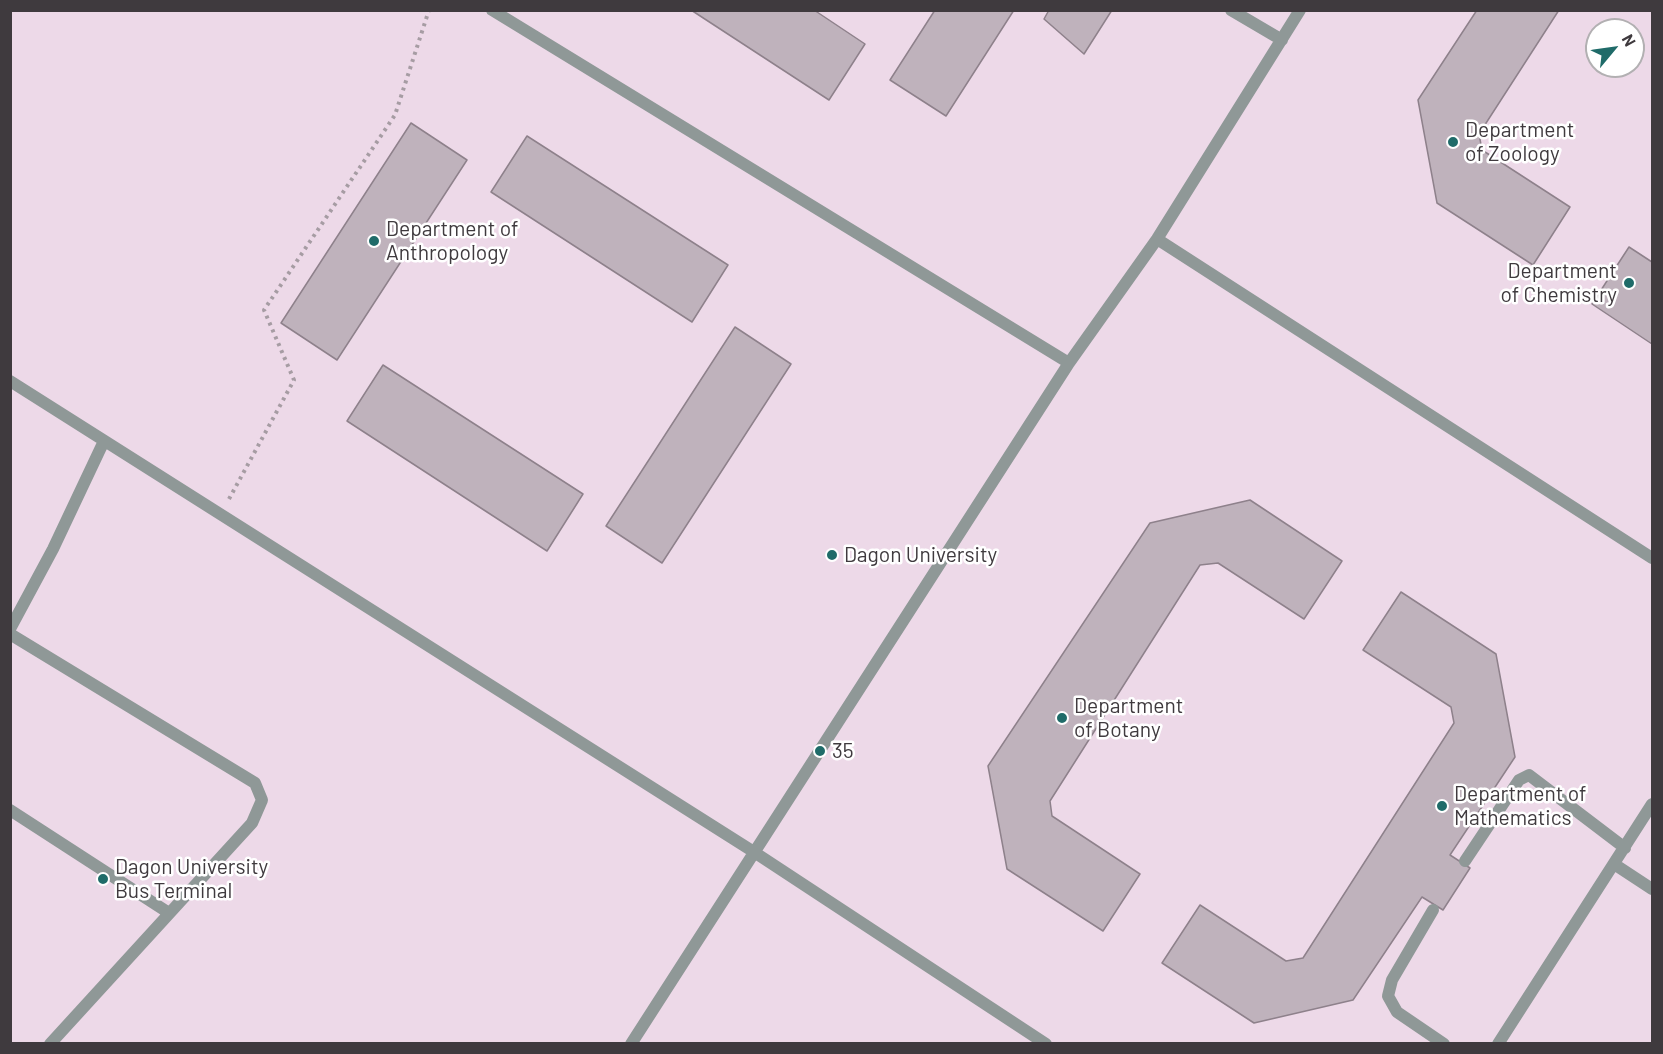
<!DOCTYPE html>
<style>
body{margin:0}
#map{position:relative;width:1663px;height:1054px;overflow:hidden;background:#f4e6f0;font-family:Barlow,sans-serif}
canvas{display:block}
.frame{position:absolute;inset:0;border:12px solid #3f3a3e;pointer-events:none}
.north{position:absolute;left:1585px;top:18px;width:60px;height:60px;box-sizing:border-box;background:#fff;border:2px solid #b2b0b2;border-radius:50%;rotate:61deg;font-size:16px;font-weight:700;line-height:24px;text-align:center;color:#3f3a3e}
.north::after{content:'';display:block;margin:auto;width:21px;height:27px;background:#1f6b69;clip-path:polygon(50% 0,100% 100%,50% 72%,0 100%)}
</style>
<div id="map">
<canvas width="1663" height="1054"></canvas>
<div class="frame"></div>
<div class="north">N</div>
</div>
<script>
const ctx = document.querySelector('canvas').getContext('2d');
ctx.lineJoin = 'round';
function fill(path, color) {
  ctx.fillStyle = color;
  ctx.fill(path, 'evenodd');
}
function toPath(rows) {
  const path = new Path2D();
  for (const r of rows) {
    path.moveTo(r[0], r[1]);
    for (let i = 2; i < r.length; i += 2) path.lineTo(r[i], r[i + 1]);
  }
  return path;
}
function trace(path, color, width, dash) {
  ctx.strokeStyle = color;
  ctx.lineWidth = width;
  ctx.lineCap = dash ? 'butt' : 'round';
  ctx.setLineDash(dash || []);
  ctx.stroke(path);
}
function label(font, color, halo, rows, align = 'center') {
  ctx.font = font + ' Barlow,sans-serif';
  ctx.lineWidth = 5;
  ctx.setLineDash([]);
  ctx.textBaseline = 'middle';
  ctx.strokeStyle = halo;
  ctx.fillStyle = color;
  for (const [text, x, y, turn = 0] of rows) {
    ctx.save();
    ctx.translate(x, y);
    ctx.rotate((+turn || 0) * Math.PI / 180);
    ctx.textAlign = isNaN(turn) ? turn : align;
    if (halo) ctx.strokeText(text, 0, 0);
    ctx.fillText(text, 0, 0);
    ctx.restore();
  }
}
const built = toPath([
 [11,11,1652,11,1652,1043,11,1043],
 [1597,30,1633,30,1633,66,1597,66]
]);
const building = toPath([
 [691,10,814,10,865,44,829,100,691,10],
 [935,10,1014,10,946,116,890,80,935,10],
 [1049,10,1112,10,1084,54,1044,19,1049,10],
 [1477,10,1559,10,1479,134,1482,150,1570,207,1533,265,1437,203,1418,100,1477,10],
 [411,123,467,160,337,360,281,323,411,123],
 [527,136,728,265,692,322,491,192,527,136],
 [1629,247,1652,262,1652,344,1592,304,1629,247],
 [735,327,791,364,662,563,606,526,735,327],
 [383,365,583,494,547,551,347,421,383,365],
 [1250,500,1342,561,1304,619,1218,563,1200,565,1050,801,1052,816,1140,874,1103,931,1007,869,988,766,1150,523,1250,500],
 [1401,592,1496,654,1515,757,1450,855,1470,868,1443,910,1422,897,1353,1000,1254,1023,1162,963,1200,905,1286,961,1303,958,1454,723,1451,707,1363,650,1401,592]
]);
const path = toPath([
 [229,499,294,380,264,310,395,115,429,10]
]);
const service = toPath([
 [492,10,1069,363],
 [1231,10,1282,40],
 [1157,239,1652,558],
 [10,381,754,852,1046,1044],
 [10,629,53,549,104,441],
 [10,634,255,783,262,800,252,823,50,1044],
 [10,810,169,913],
 [1465,861,1519,780,1529,775,1625,848],
 [1614,864,1652,889],
 [1433,910,1392,980,1388,996,1397,1012,1444,1044],
 [631,1044,1069,363,1157,239,1300,10],
 [1498,1044,1652,804]
]);
const markers = [
 [1453,142,6,"#1f6b69"],
 [374,241,6,"#1f6b69"],
 [1629,283,6,"#1f6b69"],
 [832,555,6,"#1f6b69"],
 [1062,718,6,"#1f6b69"],
 [820,751,6,"#1f6b69"],
 [1442,806,6,"#1f6b69"],
 [103,879,6,"#1f6b69"]
];
const poiNames = [
 ["Department",1465,130],
 ["of Zoology",1465,154],
 ["Department of",386,229],
 ["Anthropology",386,253],
 ["Department",1617,271,"right"],
 ["of Chemistry",1617,295,"right"],
 ["Dagon University",844,555],
 ["Department",1074,706],
 ["of Botany",1074,730],
 ["35",832,751],
 ["Department of",1454,794],
 ["Mathematics",1454,818],
 ["Dagon University",115,867],
 ["Bus Terminal",115,891]
];
fill(built, '#edd9e8');
fill(building, '#bfb2bc');
trace(building, '#8e818b', 1.5);
trace(path, '#a69ca3', 4, [3, 4.5]);
trace(service, '#8f9897', 12);
for (const [x, y, r, color] of markers) {
  const dot = new Path2D();
  dot.arc(x, y, r, 0, 2 * Math.PI);
  ctx.fillStyle = color;
  ctx.fill(dot);
  trace(dot, '#fff', 2);
}
label('21px', '#3f3a3e', '#fff', poiNames, 'left');
</script>
